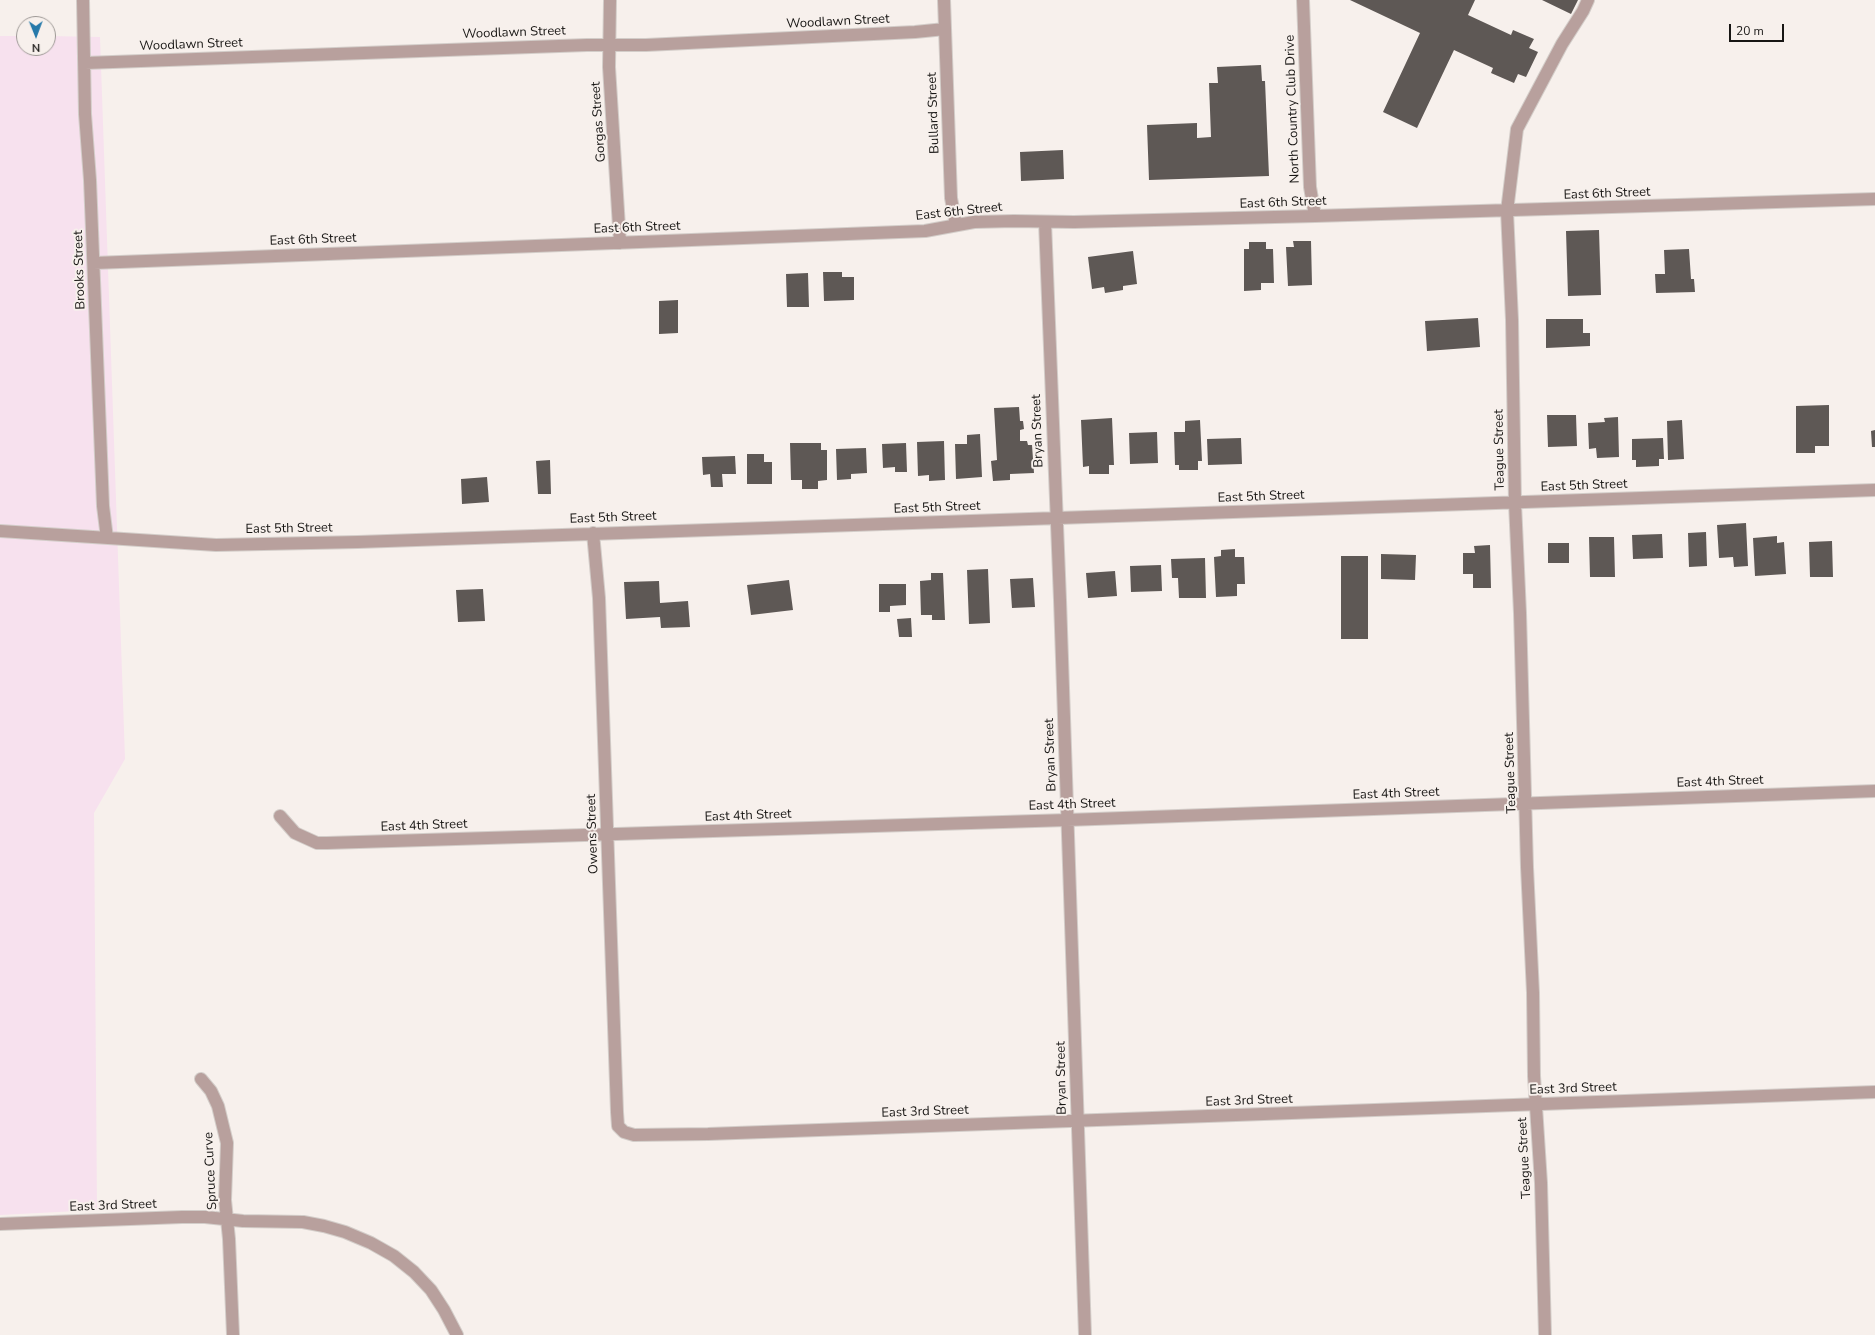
<!DOCTYPE html>
<style>
body{margin:0}
#map{position:relative;width:1875px;height:1335px;overflow:hidden;background:#f7f0ec;font-family:"Nunito Sans",sans-serif}
canvas{display:block}
.north{position:absolute;left:16px;top:16px;width:40px;height:40px;box-sizing:border-box;background:#f7f0ec;border:1px solid #9e9996;border-radius:50%;rotate:179deg;font-size:11px;font-weight:700;line-height:16px;text-align:center;color:#181614}
.north::after{content:'';display:block;margin:auto;width:14px;height:18px;background:#2679aa;clip-path:polygon(50% 0,100% 100%,50% 72%,0 100%)}
.scale{position:absolute;left:1729px;top:24px;width:55px;height:18px;box-sizing:border-box;border:2px solid #181614;border-top:0;padding-left:5px;font-size:12px;line-height:14px;white-space:nowrap;color:#181614;-webkit-text-stroke:3px #f7f0ec;paint-order:stroke}
</style>
<div id="map">
<canvas width="1875" height="1335"></canvas>
<div class="north">N</div>
<div class="scale">20 m</div>
</div>
<script>
const ctx = document.querySelector('canvas').getContext('2d');
ctx.lineJoin = 'round';
function fill(path, color) {
  ctx.fillStyle = color;
  ctx.fill(path, 'evenodd');
}
function toPath(rows) {
  const path = new Path2D();
  for (const r of rows) {
    path.moveTo(r[0], r[1]);
    for (let i = 2; i < r.length; i += 2) path.lineTo(r[i], r[i + 1]);
  }
  return path;
}
function trace(path, color, width, dash) {
  ctx.strokeStyle = color;
  ctx.lineWidth = width;
  ctx.lineCap = dash ? 'butt' : 'round';
  ctx.setLineDash(dash || []);
  ctx.stroke(path);
}
function label(font, color, halo, rows, align = 'center') {
  ctx.font = font + ' "Nunito Sans",sans-serif';
  ctx.lineWidth = 4;
  ctx.setLineDash([]);
  ctx.textBaseline = 'middle';
  ctx.strokeStyle = halo;
  ctx.fillStyle = color;
  for (const [text, x, y, turn = 0] of rows) {
    ctx.save();
    ctx.translate(x, y);
    ctx.rotate((+turn || 0) * Math.PI / 180);
    ctx.textAlign = isNaN(turn) ? turn : align;
    if (halo) ctx.strokeText(text, 0, 0);
    ctx.fillText(text, 0, 0);
    ctx.restore();
  }
}
const industrial = toPath([
 [0,36,24,36,24,48,48,48,48,36,100,37,125,759,94,813,97,1210,0,1215]
]);
const building = toPath([
 [1350,0,1475,0,1468,15,1511,35,1513,30,1534,39,1529,48,1538,52,1526,77,1518,74,1514,83,1491,73,1493,68,1454,50,1417,128,1383,112,1420,33],
 [1542,0,1578,0,1571,14],
 [1261,65,1262,81,1265,81,1269,176,1149,180,1147,125,1197,123,1197,138,1211,137,1209,83,1218,83,1217,67],
 [1063,150,1064,179,1021,181,1020,152],
 [1599,230,1601,295,1568,296,1566,231],
 [1293,241,1311,241,1312,285,1288,286,1286,247,1294,247],
 [1249,242,1266,242,1266,249,1273,249,1274,283,1261,283,1261,290,1244,291,1244,249,1249,249],
 [1689,249,1691,279,1694,279,1695,292,1656,293,1655,274,1665,274,1664,250],
 [1133,251,1137,284,1123,286,1123,290,1105,293,1104,287,1092,289,1088,257],
 [823,272,842,272,842,277,854,277,854,300,824,301],
 [808,273,809,307,787,307,786,274],
 [678,300,678,333,659,334,659,301],
 [1478,318,1480,347,1427,351,1425,321],
 [1546,319,1583,319,1583,333,1590,333,1590,346,1546,348],
 [1829,405,1829,446,1815,446,1815,453,1796,453,1796,406],
 [1019,407,1020,421,1023,421,1024,429,1020,430,1020,441,1027,441,1028,445,1032,445,1034,473,1010,474,1010,480,993,481,991,461,997,460,994,408],
 [1547,415,1576,415,1577,446,1548,447],
 [1618,417,1619,457,1597,458,1596,448,1589,449,1588,423,1605,422,1604,418],
 [1112,418,1114,465,1109,465,1109,474,1089,474,1089,466,1083,467,1081,420],
 [1200,420,1202,461,1198,461,1198,470,1179,470,1179,465,1175,465,1174,432,1185,432,1185,421],
 [1682,420,1684,459,1668,460,1667,421],
 [1875,430,1875,447,1872,447,1871,431],
 [1157,432,1158,463,1130,464,1129,433],
 [980,434,982,477,956,479,955,444,967,444,967,435],
 [1241,438,1242,464,1208,465,1207,439],
 [1663,438,1664,459,1659,459,1659,466,1636,467,1636,460,1632,460,1632,439],
 [944,441,945,480,929,481,929,475,918,476,917,442],
 [790,443,821,443,821,450,827,450,827,480,818,481,818,489,802,489,802,480,791,480],
 [906,443,907,472,895,472,895,467,883,468,882,444],
 [866,448,867,473,851,474,851,479,837,480,836,449],
 [747,454,764,454,764,462,772,462,772,484,747,484],
 [735,456,736,474,722,474,723,487,711,487,710,474,703,475,702,457],
 [550,460,551,494,538,494,536,461],
 [487,477,489,502,462,504,461,479],
 [1746,523,1748,566,1734,567,1733,557,1719,558,1717,525],
 [1706,532,1707,566,1689,567,1688,533],
 [1662,534,1663,558,1633,559,1632,535],
 [1777,536,1777,543,1784,542,1786,574,1755,576,1753,538],
 [1589,537,1614,537,1615,577,1590,577],
 [1832,541,1833,577,1810,577,1809,542],
 [1548,543,1569,543,1569,563,1548,563],
 [1490,545,1491,588,1473,588,1473,574,1463,574,1463,553,1475,553,1474,546],
 [1235,549,1235,557,1244,557,1245,584,1237,584,1237,596,1216,597,1214,557,1221,556,1221,550],
 [1381,554,1416,555,1415,580,1381,579],
 [1341,556,1368,556,1368,639,1341,639],
 [1205,558,1206,598,1179,598,1178,578,1172,578,1171,559],
 [1161,565,1162,591,1131,592,1130,566],
 [988,569,990,623,969,624,967,570],
 [1115,571,1117,596,1088,598,1086,573],
 [931,573,943,573,945,620,932,620,932,615,921,615,920,581,931,580],
 [1033,578,1035,607,1012,608,1010,579],
 [789,580,793,610,751,615,747,585],
 [659,581,660,603,688,601,690,627,661,628,660,617,626,619,624,582],
 [879,584,906,584,906,605,890,606,890,612,879,612],
 [483,589,485,621,458,622,456,590],
 [911,618,912,637,899,637,897,619]
]);
const minor = toPath([
 [83,0,85,114,90,180,103,506,107,538],
 [610,0,609,67,620,243],
 [944,0,951,198,956,225],
 [1303,0,1310,187,1315,216],
 [85,63,587,45,646,45,915,32,945,29],
 [1045,222,1060,600,1085,1335],
 [94,263,925,231,974,222,1014,221,1074,222,1315,216,1875,199],
 [0,531,216,545,358,542,1875,490],
 [593,533,599,598,617,1112,618,1126,624,1132,634,1135,708,1134,1875,1092],
 [280,816,295,833,317,843,327,843,1067,820,1875,791],
 [201,1079,211,1091,218,1106,227,1143,225,1200,229,1239,233,1335],
 [0,1224,182,1217,205,1217,243,1221,303,1222,324,1226,345,1232,371,1243,394,1256,414,1272,431,1290,444,1310,457,1335],
 [1545,1335,1541,1183,1534,1076,1533,993,1527,867,1520,613,1515,503,1512,320,1507,211,1517,129,1562,44,1583,11,1588,0]
]);
const streetNames = [
 ["Woodlawn Street",838,22,-3],
 ["Woodlawn Street",514,33,-2],
 ["Woodlawn Street",191,45,-2],
 ["North Country Club Drive",1293,109,-92],
 ["Bullard Street",934,113,-92],
 ["Gorgas Street",599,122,-94],
 ["East 6th Street",1607,194,-2],
 ["East 6th Street",1283,203,-2],
 ["East 6th Street",959,212,-6],
 ["East 6th Street",637,228,-2],
 ["East 6th Street",313,240,-2],
 ["Brooks Street",80,270,-92],
 ["Bryan Street",1038,431,-92],
 ["Teague Street",1500,450,-91],
 ["East 5th Street",1584,486,-2],
 ["East 5th Street",1261,497,-2],
 ["East 5th Street",937,508,-2],
 ["East 5th Street",613,518,-2],
 ["East 5th Street",289,529,-1],
 ["Bryan Street",1051,755,-92],
 ["Teague Street",1511,773,-92],
 ["East 4th Street",1720,782,-2],
 ["East 4th Street",1396,794,-2],
 ["East 4th Street",1072,805,-2],
 ["East 4th Street",748,816,-2],
 ["East 4th Street",424,826,-2],
 ["Owens Street",593,834,-92],
 ["Bryan Street",1062,1078,-91],
 ["East 3rd Street",1573,1089,-2],
 ["East 3rd Street",1249,1101,-2],
 ["East 3rd Street",925,1112,-2],
 ["Teague Street",1525,1158,-93],
 ["Spruce Curve",211,1171,-93],
 ["East 3rd Street",113,1206,-2]
];
fill(industrial, '#f7e1ee');
fill(building, '#5e5855');
trace(minor, '#d3cdc9', 14);
trace(minor, '#b8a09d', 12);
label('13px', '#181614', '#f7f0ec', streetNames);
</script>
